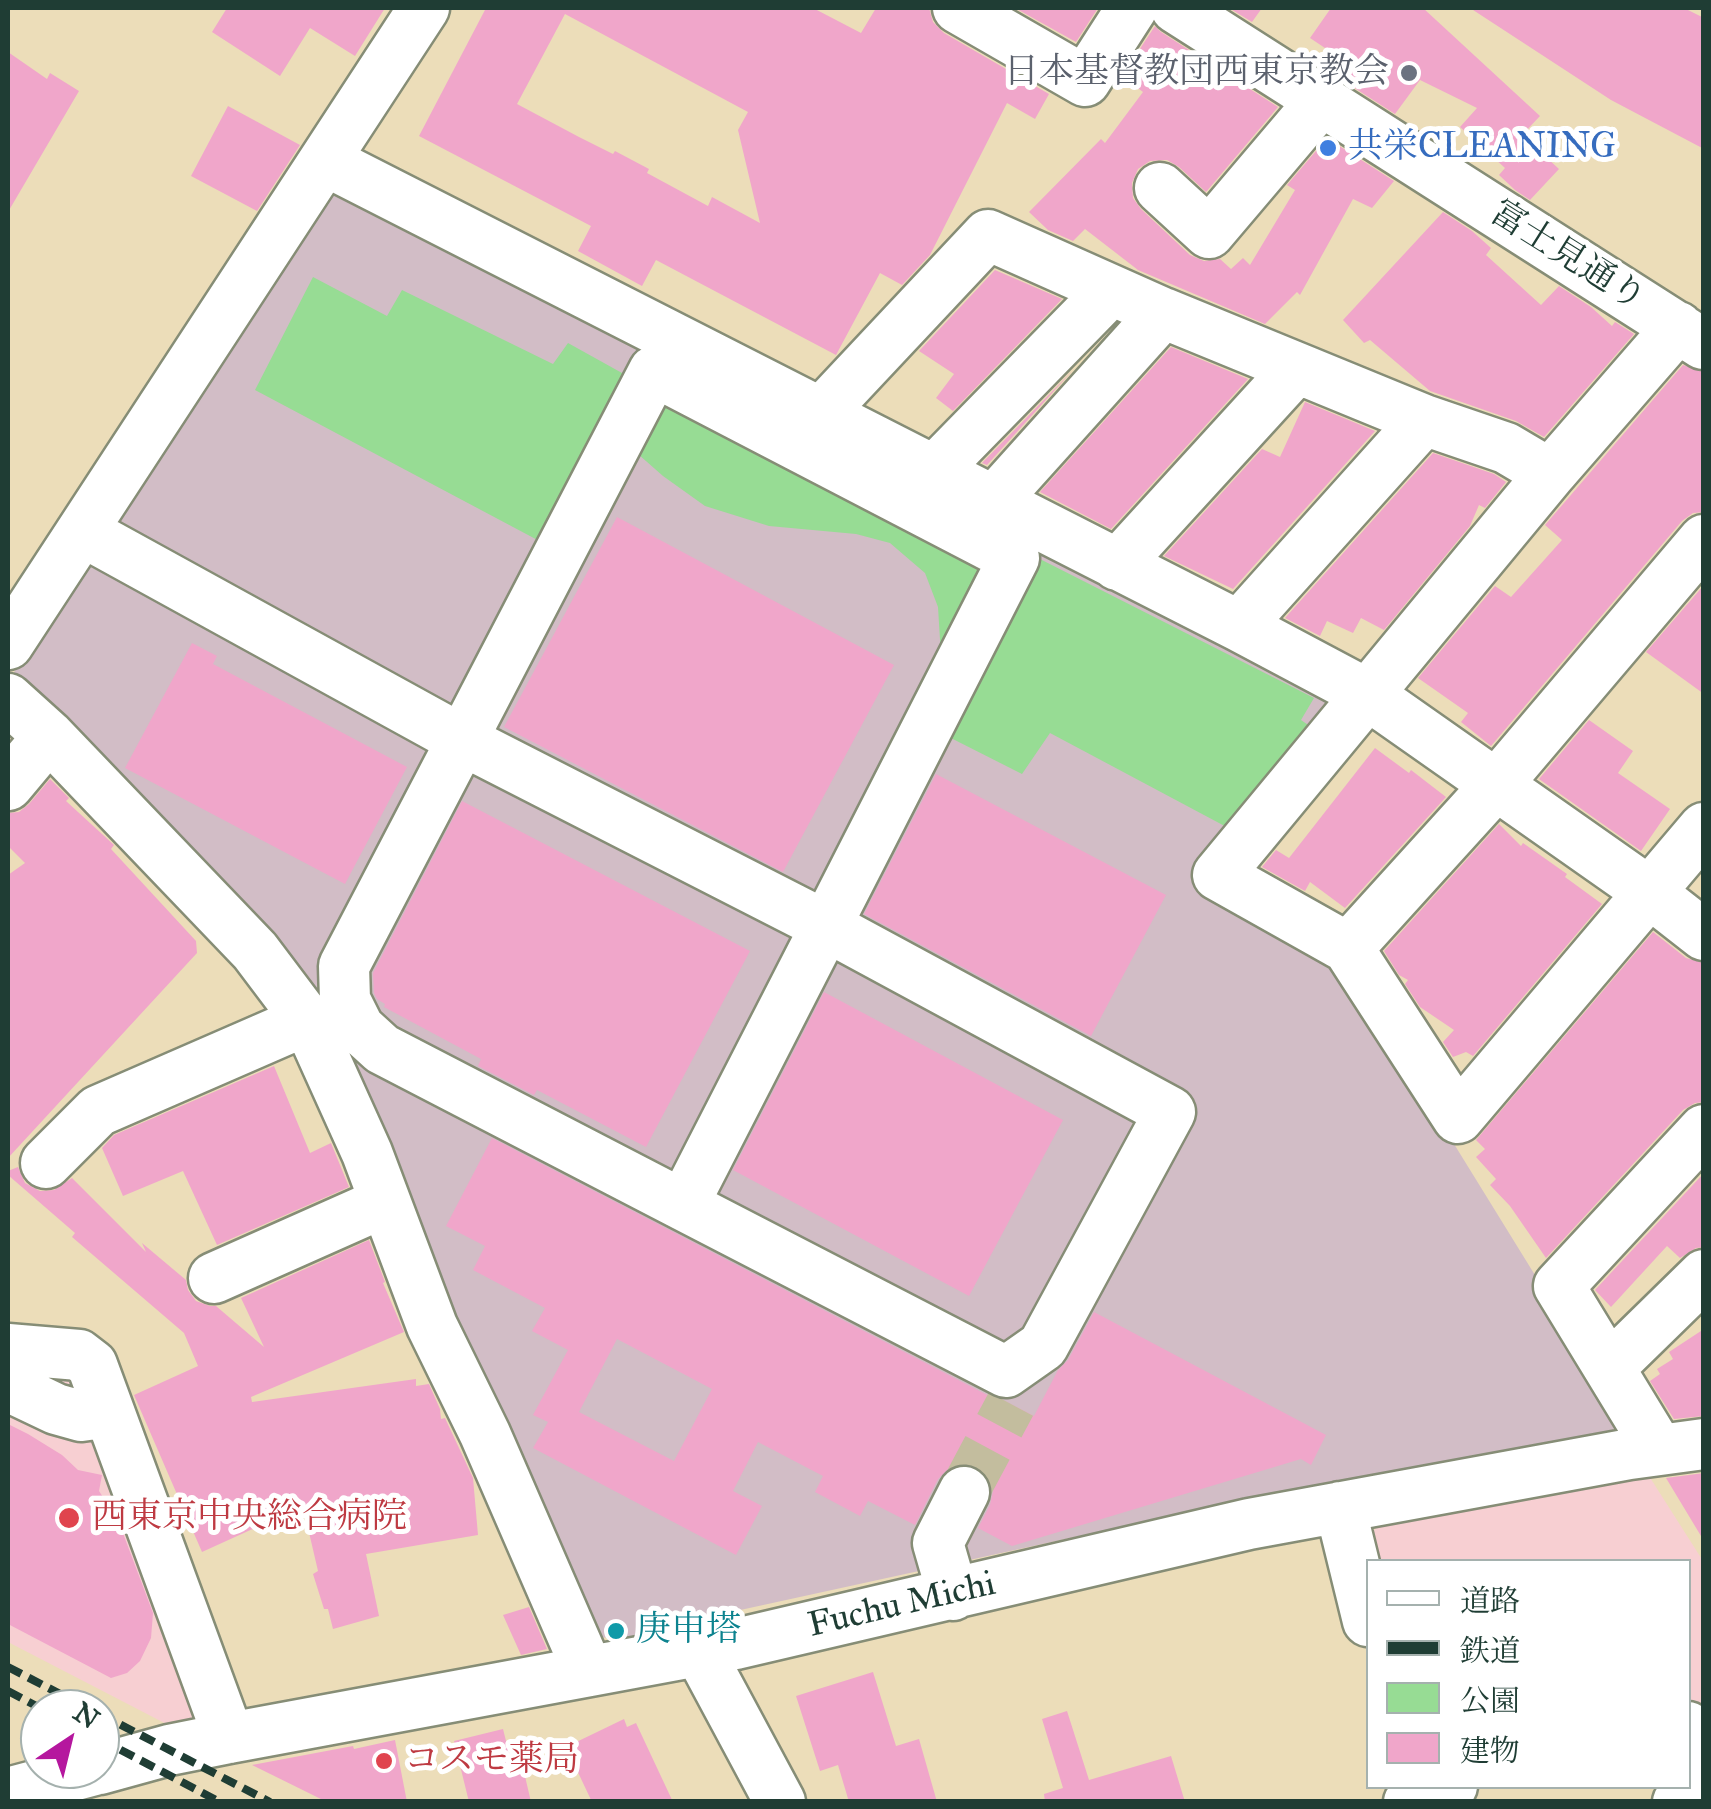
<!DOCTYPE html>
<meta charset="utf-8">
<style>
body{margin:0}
#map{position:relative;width:1711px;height:1809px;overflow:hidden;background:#ecddb9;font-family:"IM FELL Great Primer","Noto Serif JP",serif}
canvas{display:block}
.frame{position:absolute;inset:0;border:10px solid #1f3d34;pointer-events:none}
.legend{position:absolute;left:1366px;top:1559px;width:325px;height:230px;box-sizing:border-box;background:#fff;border:2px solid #a5b1ae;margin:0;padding:12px 18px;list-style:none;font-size:30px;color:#1f3d34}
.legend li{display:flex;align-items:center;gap:20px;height:50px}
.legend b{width:50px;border:2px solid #a5b1ae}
.north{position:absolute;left:20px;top:1689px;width:100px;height:100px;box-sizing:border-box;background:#fff;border:2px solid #a5b1ae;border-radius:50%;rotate:35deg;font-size:28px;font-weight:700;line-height:40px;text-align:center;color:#1f3d34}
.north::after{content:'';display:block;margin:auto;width:35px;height:45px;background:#b5179e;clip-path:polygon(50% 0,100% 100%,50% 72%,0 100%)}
</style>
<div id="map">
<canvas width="1711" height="1809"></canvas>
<div class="frame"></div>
<ul class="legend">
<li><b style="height:12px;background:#fff"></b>道路</li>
<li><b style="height:12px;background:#1f3d34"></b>鉄道</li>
<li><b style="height:28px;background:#97dc94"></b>公園</li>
<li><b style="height:28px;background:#f0a6ca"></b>建物</li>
</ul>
<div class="north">N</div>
</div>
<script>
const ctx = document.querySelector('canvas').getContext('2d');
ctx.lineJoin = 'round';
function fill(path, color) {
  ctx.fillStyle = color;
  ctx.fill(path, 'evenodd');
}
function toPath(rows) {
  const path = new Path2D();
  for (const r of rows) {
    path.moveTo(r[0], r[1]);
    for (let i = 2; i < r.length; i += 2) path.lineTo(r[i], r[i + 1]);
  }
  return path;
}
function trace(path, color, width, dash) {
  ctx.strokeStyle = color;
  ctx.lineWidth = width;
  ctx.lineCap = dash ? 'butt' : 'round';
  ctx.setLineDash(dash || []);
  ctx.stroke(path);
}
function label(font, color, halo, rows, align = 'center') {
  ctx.font = font + ' "IM FELL Great Primer","Noto Serif JP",serif';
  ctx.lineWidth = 10;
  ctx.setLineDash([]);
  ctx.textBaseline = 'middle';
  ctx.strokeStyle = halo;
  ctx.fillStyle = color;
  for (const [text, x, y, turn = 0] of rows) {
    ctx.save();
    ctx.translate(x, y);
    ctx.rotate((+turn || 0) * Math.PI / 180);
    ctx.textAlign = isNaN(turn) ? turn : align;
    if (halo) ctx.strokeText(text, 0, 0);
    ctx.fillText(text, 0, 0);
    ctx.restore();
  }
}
const built = toPath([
 [8,1368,79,1370,199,1709,190,1728,178,1730,8,1642],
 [1649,1476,1703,1561,1703,1703,1689,1708,1688,1562,1368,1562,1362,1543,1382,1522]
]);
const industrial = toPath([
 [342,183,1334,701,1199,880,1333,948,1622,1416,1616,1438,1308,1486,690,1621,626,1638,584,1637,376,1137,11,677,320,189]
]);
const green = toPath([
 [313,277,387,316,402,290,553,364,568,343,622,373,629,388,545,544,255,390],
 [670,395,982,557,987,576,941,656,938,607,925,573,890,543,856,534,769,526,705,506,663,476,630,447],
 [1034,556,1314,698,1301,720,1314,729,1234,831,1050,733,1022,774,937,731]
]);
const building = toPath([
 [227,8,385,8,355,56,310,28,280,76,212,32],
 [486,8,813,8,861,33,876,8,929,8,933,22,944,33,1049,94,1035,119,1007,103,930,255,902,285,880,273,836,355,656,260,642,286,578,251,591,226,419,136],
 [565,14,748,112,738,130,760,223,712,197,708,206,647,173,649,169,615,151,613,154,579,137,517,104],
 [1015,8,1098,8,1076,42],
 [1229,8,1262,8,1252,22],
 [1331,8,1423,8,1540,116,1522,135,1559,169,1530,200,1515,190,1499,175,1505,168,1460,127,1477,108,1420,80,1395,114,1328,71,1337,56,1310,38],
 [1470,8,1684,8,1704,18,1704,149,1611,100],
 [1155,26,1161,32,1278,107,1206,192,1179,167,1167,160,1150,161,1138,169,1132,183,1133,198,1141,209,1190,255,1204,261,1220,259,1231,269,1243,258,1250,265,1295,190,1287,185,1327,138,1394,181,1372,208,1353,199,1300,295,1297,292,1265,324,1138,270,1085,229,1073,241,1048,230,1029,212,1101,139,1105,143,1143,92,1122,76],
 [8,52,47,79,50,73,79,91,8,212],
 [228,106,300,145,257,211,191,176],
 [1443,212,1472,231,1491,248,1486,255,1541,305,1559,286,1591,307,1612,326,1615,322,1634,334,1544,437,1516,421,1430,391,1370,340,1364,343,1343,320],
 [995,270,1062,299,953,411,936,398,954,374,919,351],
 [1171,347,1248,379,1111,529,1040,492],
 [1683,365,1704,372,1704,512,1693,513,1682,521,1491,746,1461,722,1468,713,1418,678,1495,586,1511,597,1562,540,1545,525],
 [1074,369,987,465,982,463],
 [1305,402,1375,431,1233,589,1164,556,1262,449,1280,457],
 [1433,453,1494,474,1506,482,1485,508,1479,505,1470,526,1384,630,1361,618,1353,633,1327,621,1320,636,1285,618],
 [617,517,894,665,783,872,504,727],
 [1704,585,1704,694,1646,652],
 [192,643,217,656,213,664,407,767,345,884,125,768],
 [1589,720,1633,751,1618,773,1670,809,1641,851,1539,779],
 [1375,748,1409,773,1411,770,1446,797,1345,908,1310,882,1305,891,1262,867,1276,850,1289,858],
 [936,774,1166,895,1091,1036,864,914],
 [50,779,69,798,66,801,114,845,111,849,196,941,197,953,8,1158,8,875,25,863,8,846,8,813,19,812,29,804],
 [462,801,750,951,646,1147,537,1090,534,1095,478,1066,481,1059,384,1007,385,1004,377,999,374,993,373,973],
 [1499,824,1521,846,1523,843,1567,874,1565,877,1602,904,1473,1056,1466,1052,1453,1057,1443,1042,1454,1030,1420,1007,1405,984,1408,980,1399,975,1384,951],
 [1653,932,1686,958,1704,963,1704,1102,1695,1103,1683,1110,1546,1258,1510,1206,1490,1185,1496,1179,1476,1157,1485,1149,1476,1140],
 [824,992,1063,1120,969,1296,733,1170],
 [274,1066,310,1153,331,1143,349,1187,217,1245,183,1171,123,1196,102,1148,114,1135],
 [492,1138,993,1398,1003,1400,1034,1416,1058,1370,1068,1360,1094,1312,1326,1435,1311,1465,1301,1459,1012,1546,978,1528,990,1505,993,1491,987,1476,976,1466,962,1463,948,1469,938,1479,915,1525,868,1501,860,1516,815,1492,823,1476,758,1442,733,1491,762,1506,736,1555,533,1448,548,1422,533,1415,568,1350,532,1331,545,1308,473,1270,485,1246,446,1226],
 [617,1339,712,1389,674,1461,579,1412],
 [18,1167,25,1183,40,1191,54,1190,72,1178,146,1252,142,1243,186,1280,188,1290,196,1301,210,1306,216,1306,264,1347,241,1298,369,1240,385,1282,383,1283,404,1332,251,1397,252,1402,416,1379,416,1386,429,1384,440,1409,441,1419,445,1418,473,1478,478,1535,366,1554,379,1616,333,1629,328,1609,324,1609,313,1574,318,1571,304,1511,281,1521,279,1517,202,1552,134,1395,198,1366,184,1333,72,1237,75,1233,8,1175,8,1171],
 [1704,1173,1704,1247,1696,1248,1680,1258,1667,1246,1611,1307,1595,1290],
 [1704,1329,1704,1416,1674,1419,1650,1381,1660,1374,1657,1369,1673,1359,1669,1352],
 [8,1424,28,1434,62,1455,78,1470,102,1475,99,1491,118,1520,153,1613,151,1638,140,1661,127,1673,111,1678,8,1624],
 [1704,1473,1704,1541,1666,1478],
 [529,1607,547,1649,521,1655,503,1615],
 [873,1672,896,1746,919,1739,937,1802,849,1802,838,1765,820,1771,796,1696],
 [1067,1711,1089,1780,1171,1756,1185,1802,1045,1802,1044,1794,1063,1788,1042,1719],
 [624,1719,627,1727,636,1723,673,1802,592,1802,566,1747],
 [503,1729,511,1761,521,1759,531,1802,469,1802,454,1741],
 [395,1740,407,1802,327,1802,252,1765,353,1746,354,1749]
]);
const minorTunnel = toPath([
 [964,1492,1011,1404]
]);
const minor = toPath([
 [958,8,1085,81,1132,8],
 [1176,8,1703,344],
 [326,161,1239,626,1367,694,1649,892,1704,935],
 [1160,188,1209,233,1321,101],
 [1678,327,1550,474,1218,875,1348,948,1458,1118,1704,828],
 [820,414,988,235,1163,313,1424,420,1506,448,1550,474],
 [933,472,1111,290],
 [993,502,1163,313],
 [82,531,462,740,826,926,1170,1112,1043,1346,1006,1372,683,1205,382,1049,359,1028,345,1000,344,966,462,740,654,371,1014,558,826,926,683,1205],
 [1117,565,1297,368],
 [1239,626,1424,420],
 [8,644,424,8],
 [8,699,49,736,255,951,307,1020,367,1153,432,1326,485,1434,588,1671],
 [8,785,49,736],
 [1348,948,1496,785,1704,540],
 [46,1163,98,1111,307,1020],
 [214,1278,385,1202],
 [8,1349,79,1355,92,1365,229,1738],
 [1610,1367,1704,1275],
 [8,1386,56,1409,81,1416,95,1414,107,1408],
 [1659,1450,1559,1286,1704,1130],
 [1340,1507,1368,1621],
 [953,1595,938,1543,964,1492],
 [699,1651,780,1802],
 [1688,1727,1704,1743],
 [100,1769,169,1750,229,1738,736,1644,1249,1524,1630,1454,1704,1444],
 [8,1793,98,1769],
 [1409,1802,1413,1797,1452,1786],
 [1678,1802,1704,1766]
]);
const rail = toPath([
 [8,1667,89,1709],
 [8,1691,42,1709],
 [100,1714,270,1802],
 [100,1739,220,1802]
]);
const markers = [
 [1409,73,10,"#6b7280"],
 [1328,148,10,"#3f7fe0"],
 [69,1518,12,"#e0444e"],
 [616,1631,10,"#0f9aa8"],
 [384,1761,10,"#e0444e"]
];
const worshipNames = [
 ["日本基督教団西東京教会",1389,73]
];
const shopNames = [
 ["共栄CLEANING",1348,148]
];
const streetNames = [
 ["富士見通り",1567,257,32],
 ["Fuchu Michi",902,1606,-13]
];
const healthNames = [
 ["西東京中央総合病院",92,1518],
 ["コスモ薬局",404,1761]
];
const cultureNames = [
 ["庚申塔",636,1631]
];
fill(built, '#f7cfd2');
fill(industrial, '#d2bdc6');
fill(green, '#97dc94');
fill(building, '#f0a6ca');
trace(minorTunnel, '#c3bd9e', 50, [50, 25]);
trace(minor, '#868d76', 55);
trace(minor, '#fff', 50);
trace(rail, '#1f3d34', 8, [15, 8]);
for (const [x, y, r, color] of markers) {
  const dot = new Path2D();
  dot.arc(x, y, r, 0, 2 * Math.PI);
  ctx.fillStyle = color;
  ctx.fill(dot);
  trace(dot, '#fff', 4);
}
label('35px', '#5b616d', '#fff', worshipNames, 'right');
label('35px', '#366cbe', '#fff', shopNames, 'left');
label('35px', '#1f3d34', '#fff', streetNames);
label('35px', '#be3a42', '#fff', healthNames, 'left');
label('35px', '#0d838f', '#fff', cultureNames, 'left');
</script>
